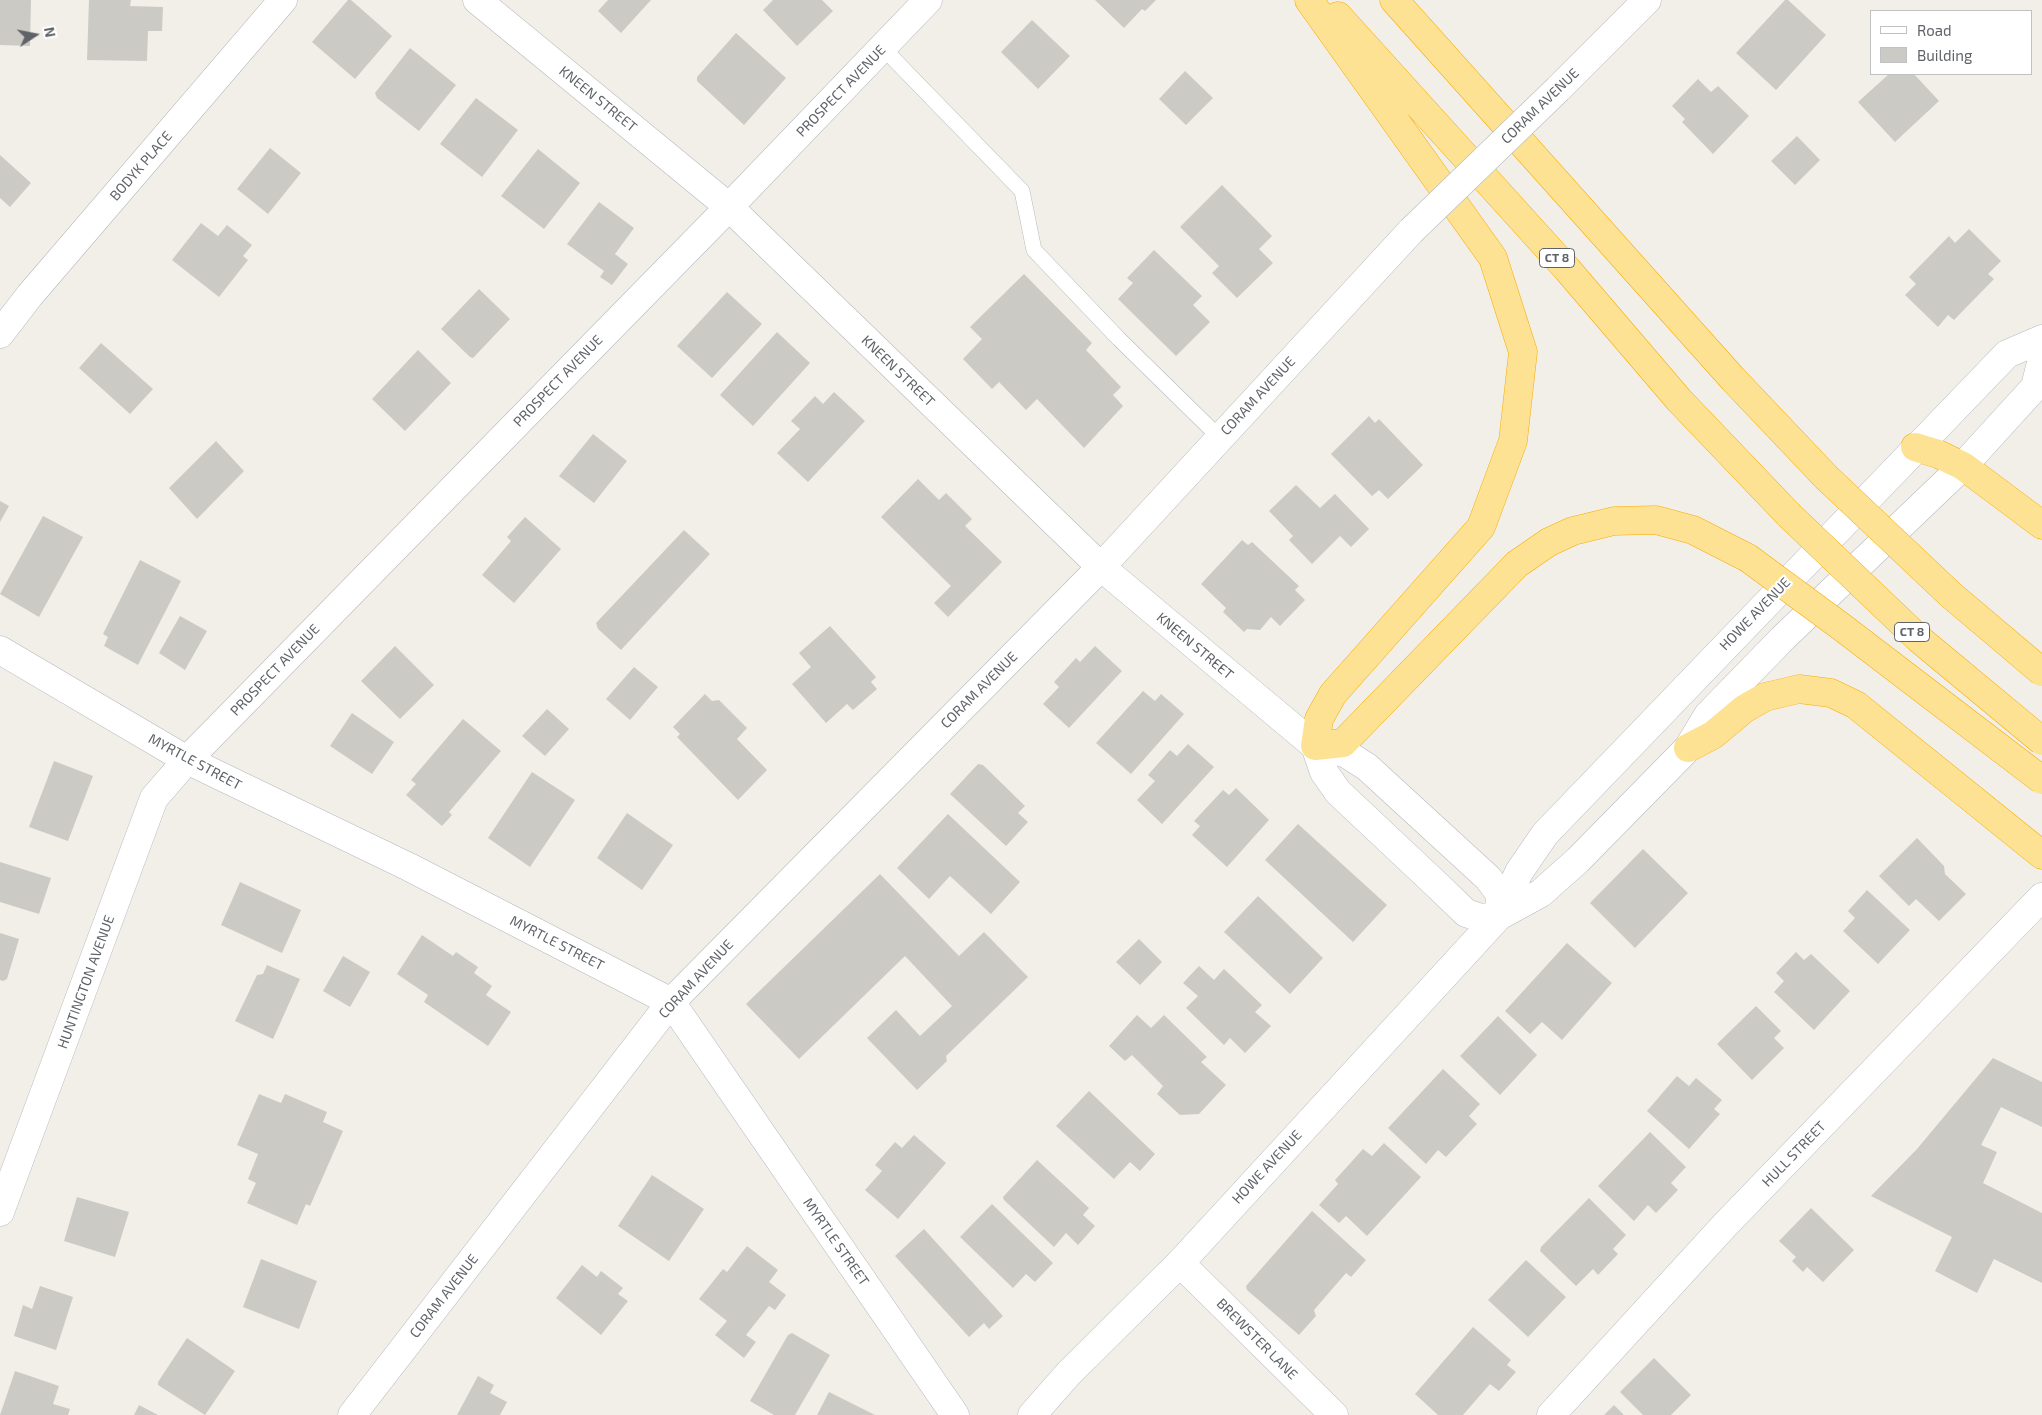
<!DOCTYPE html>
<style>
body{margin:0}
#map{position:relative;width:2042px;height:1415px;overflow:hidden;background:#f1efe8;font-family:"Exo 2",sans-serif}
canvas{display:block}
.legend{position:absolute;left:1870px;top:10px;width:162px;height:65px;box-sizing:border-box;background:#fff;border:1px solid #bfc1c3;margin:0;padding:6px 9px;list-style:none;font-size:15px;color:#5f6368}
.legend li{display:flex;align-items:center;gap:10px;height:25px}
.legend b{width:25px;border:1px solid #bfc1c3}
.north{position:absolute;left:10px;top:10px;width:50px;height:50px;-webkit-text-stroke:4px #fff;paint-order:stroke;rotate:79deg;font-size:14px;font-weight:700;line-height:20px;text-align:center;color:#5f6368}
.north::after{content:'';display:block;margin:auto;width:18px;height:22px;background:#5f6368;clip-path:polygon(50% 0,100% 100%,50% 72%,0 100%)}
</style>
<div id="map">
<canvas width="2042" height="1415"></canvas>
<ul class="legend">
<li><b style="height:6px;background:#fff"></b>Road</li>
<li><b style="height:14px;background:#cccac5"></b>Building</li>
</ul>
<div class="north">N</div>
</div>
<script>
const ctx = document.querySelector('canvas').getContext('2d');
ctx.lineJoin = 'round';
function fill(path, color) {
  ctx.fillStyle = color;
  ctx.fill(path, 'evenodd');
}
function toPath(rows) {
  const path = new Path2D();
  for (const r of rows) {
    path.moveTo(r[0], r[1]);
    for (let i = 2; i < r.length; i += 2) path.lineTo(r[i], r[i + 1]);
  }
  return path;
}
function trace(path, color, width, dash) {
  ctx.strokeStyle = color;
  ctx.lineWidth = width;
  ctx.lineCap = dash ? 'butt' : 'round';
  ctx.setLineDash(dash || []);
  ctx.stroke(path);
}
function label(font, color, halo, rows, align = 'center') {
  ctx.font = font + ' "Exo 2",sans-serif';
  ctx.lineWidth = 4.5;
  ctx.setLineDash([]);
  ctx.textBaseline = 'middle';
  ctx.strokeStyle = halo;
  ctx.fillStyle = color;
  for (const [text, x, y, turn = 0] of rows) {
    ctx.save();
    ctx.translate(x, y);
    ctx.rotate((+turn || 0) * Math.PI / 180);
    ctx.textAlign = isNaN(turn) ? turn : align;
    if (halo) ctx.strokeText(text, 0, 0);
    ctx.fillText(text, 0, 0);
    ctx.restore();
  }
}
const building = toPath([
 [0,0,31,0,30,46,0,45],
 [89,0,131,0,130,6,163,7,162,31,148,31,147,61,87,60],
 [348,0,351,0,392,36,355,79,312,42],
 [608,0,651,0,621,33,598,11],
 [773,0,822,0,833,11,797,46,763,10],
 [1095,0,1156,0,1145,11,1142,9,1124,28],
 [1785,0,1788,0,1826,35,1776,90,1736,53],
 [1032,20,1070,56,1038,89,1001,52],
 [736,33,786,78,744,125,697,81,697,77],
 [410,48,456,85,419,131,377,98,375,93],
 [1185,71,1213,98,1186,125,1159,99],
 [1889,74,1914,74,1939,101,1895,142,1858,102],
 [1698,79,1711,92,1718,86,1749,116,1713,154,1682,122,1685,119,1672,106],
 [476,98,518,130,482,177,440,144],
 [1797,136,1820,160,1795,185,1771,161],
 [270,148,301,173,268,214,237,189],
 [538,149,580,183,544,229,501,196],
 [0,155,31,183,10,207,0,198],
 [1222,185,1272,236,1259,249,1273,263,1237,298,1212,273,1219,266,1180,227],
 [599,202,634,228,615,254,628,264,612,285,600,277,604,271,567,244],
 [201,223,218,236,227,225,252,245,243,256,248,260,219,297,172,260],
 [1969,229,2001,261,1988,274,1994,279,1954,320,1948,315,1938,327,1905,295,1916,284,1909,277,1949,236,1955,243],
 [1154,250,1202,296,1193,305,1210,322,1176,356,1118,299,1133,283,1127,278],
 [1024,274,1092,343,1086,350,1121,387,1113,395,1123,406,1084,448,1037,399,1026,410,999,382,992,389,963,359,982,339,970,327],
 [479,289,510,319,473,358,470,357,441,329],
 [727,292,762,324,712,378,677,346],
 [777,332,810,363,753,426,720,395],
 [101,343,153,389,130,414,79,368],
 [418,350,451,383,405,431,372,399],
 [834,392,865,421,808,482,777,453,800,429,791,421,815,396,823,404],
 [1369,416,1375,423,1379,419,1423,465,1388,499,1379,490,1372,496,1331,454],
 [593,434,627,461,594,503,559,476],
 [216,441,244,471,197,519,169,488],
 [918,479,939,500,946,493,972,519,965,526,1002,562,948,617,934,603,951,586,881,517],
 [1296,485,1320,508,1335,494,1369,529,1351,547,1340,536,1312,564,1289,540,1293,536,1269,511],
 [0,501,9,506,0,522],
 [43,516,83,537,39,617,0,594],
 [525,517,561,549,514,603,482,575,511,541,507,537],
 [684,530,710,554,621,650,598,629,596,623],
 [1242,540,1248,545,1252,542,1299,586,1295,590,1305,600,1280,626,1271,617,1260,630,1247,629,1244,632,1223,612,1226,608,1201,584],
 [140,560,181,581,138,665,104,646,108,637,103,634],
 [180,616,207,631,185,670,159,653],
 [830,626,876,677,871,682,877,689,853,710,847,704,826,723,792,684,811,667,799,653],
 [395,646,434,685,400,719,361,681],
 [1095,646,1122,671,1069,728,1043,704,1059,687,1054,682,1076,658,1080,662],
 [634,667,658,687,630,720,606,699],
 [1143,691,1155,701,1161,694,1184,714,1131,774,1096,743],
 [705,694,712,701,719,700,747,728,737,739,767,770,738,800,677,737,680,734,673,727],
 [547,709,569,729,545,756,522,736],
 [352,713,394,742,372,774,330,746],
 [463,719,501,751,449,812,452,815,442,826,406,795,416,784,411,780],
 [1188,744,1214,767,1162,824,1137,800,1155,781,1148,775,1170,750,1177,756],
 [54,761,93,776,68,841,29,827],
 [978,764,983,765,1025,806,1018,813,1028,822,1006,846,950,794],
 [532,772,575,800,530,867,488,838],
 [1236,788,1269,820,1227,867,1192,835,1200,826,1194,821,1223,790,1229,795],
 [627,813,673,845,642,890,597,858],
 [948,814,1020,882,991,914,950,876,929,899,897,868],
 [1298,824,1387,905,1353,942,1265,860],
 [1917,838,1944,866,1945,874,1966,894,1939,921,1916,899,1909,906,1879,876],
 [1643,849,1688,893,1635,948,1590,903],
 [0,862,51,878,39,914,0,902],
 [880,874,959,956,984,932,1028,977,946,1056,947,1061,917,1090,867,1038,896,1010,920,1036,952,1006,905,956,799,1059,746,1004],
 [240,882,301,910,282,953,221,925],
 [1867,890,1910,930,1878,964,1843,931,1855,918,1848,911],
 [1258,896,1323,958,1290,994,1224,932],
 [0,933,19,939,7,979,3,981,0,980],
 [422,935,453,956,456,952,478,967,474,973,492,986,486,995,511,1012,488,1046,424,1002,428,995,397,974],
 [1139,939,1162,962,1140,985,1116,962],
 [1567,943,1612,983,1562,1040,1542,1022,1530,1034,1505,1011],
 [1796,952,1804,960,1811,954,1850,991,1814,1030,1774,992,1784,981,1776,973],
 [343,956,370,972,350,1007,323,991],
 [267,965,300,979,273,1039,235,1021,257,975,263,974],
 [1199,966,1214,980,1224,969,1262,1005,1255,1012,1271,1026,1245,1053,1230,1038,1224,1045,1186,1008,1198,996,1183,983],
 [1756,1006,1781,1031,1774,1038,1784,1048,1752,1080,1717,1044],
 [1137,1015,1151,1028,1164,1015,1207,1057,1201,1062,1226,1085,1199,1114,1180,1115,1157,1094,1163,1086,1132,1055,1125,1061,1109,1046],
 [1498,1016,1537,1055,1500,1095,1460,1056],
 [1993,1058,2042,1082,2042,1127,2001,1107,1981,1145,1997,1152,1983,1183,2042,1213,2042,1283,1994,1259,1977,1293,1935,1271,1952,1237,1871,1196,1917,1149],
 [1443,1069,1480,1104,1469,1116,1477,1124,1446,1157,1438,1150,1426,1164,1388,1128],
 [1677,1076,1689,1086,1696,1078,1722,1100,1714,1109,1720,1114,1689,1149,1647,1111],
 [1089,1091,1155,1154,1140,1171,1130,1162,1114,1179,1056,1126],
 [259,1094,281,1103,285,1094,327,1112,323,1122,343,1131,310,1206,306,1204,297,1225,247,1203,256,1183,248,1179,258,1154,237,1145],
 [1650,1132,1686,1167,1671,1183,1678,1190,1656,1213,1648,1205,1634,1221,1598,1186],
 [914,1135,946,1163,898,1219,865,1190,882,1171,875,1165,895,1142,902,1148],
 [1384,1143,1421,1177,1367,1236,1346,1216,1339,1223,1319,1205,1338,1184,1335,1180,1363,1149,1372,1156],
 [1037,1160,1089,1208,1083,1215,1095,1226,1078,1245,1066,1233,1054,1247,1004,1200,1003,1197],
 [652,1175,704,1209,669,1261,618,1226],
 [77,1197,129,1212,115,1257,64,1241],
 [1589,1198,1626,1235,1613,1249,1618,1254,1598,1275,1593,1269,1576,1286,1540,1251,1541,1247],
 [992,1204,1053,1263,1035,1282,1026,1274,1013,1288,960,1237],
 [1811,1208,1854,1250,1823,1282,1807,1267,1803,1272,1792,1261,1796,1257,1779,1241],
 [1312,1211,1366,1260,1351,1277,1346,1273,1314,1310,1316,1316,1299,1335,1247,1290,1246,1286],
 [924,1229,1003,1316,989,1329,984,1323,969,1337,895,1256],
 [747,1246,778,1270,769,1282,786,1295,775,1310,769,1306,746,1335,756,1342,744,1358,715,1335,727,1321,699,1299,723,1269,727,1272],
 [261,1259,317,1281,299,1329,243,1307],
 [1526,1260,1566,1297,1528,1337,1488,1300],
 [582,1265,597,1277,601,1271,623,1288,618,1294,628,1301,601,1335,556,1298],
 [40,1286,73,1297,56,1350,14,1336,23,1305,32,1309],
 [1473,1327,1511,1360,1507,1365,1516,1372,1499,1391,1490,1384,1463,1415,1438,1415,1415,1394],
 [792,1333,830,1355,795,1415,774,1415,750,1401,788,1335],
 [187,1338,235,1371,205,1415,158,1385,158,1382],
 [1654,1358,1691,1395,1671,1415,1643,1415,1620,1392],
 [15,1371,59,1386,53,1404,70,1409,68,1415,0,1415],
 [478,1376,494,1385,490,1393,507,1402,500,1415,457,1415],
 [829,1392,875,1415,817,1415],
 [139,1405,158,1415,134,1415],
 [1614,1405,1624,1415,1604,1415]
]);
const service = toPath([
 [883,48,1022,191,1034,250,1119,339,1220,438]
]);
const minor = toPath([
 [0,334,30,295,283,0],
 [0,1212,154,798,187,760,729,207,928,0],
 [1180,1263,1334,1415],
 [1551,1415,1725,1225,2042,897]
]);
const tertiary = toPath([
 [477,0,729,207,1101,567,1315,746],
 [1558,89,1647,0],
 [0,650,187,760,409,867,671,1002,955,1415],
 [352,1415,671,1002,1101,567,1411,231]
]);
const secondary = toPath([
 [1315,746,1324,772,1338,792,1438,886,1466,913,1481,918,1499,916,1541,893,1578,860,1688,748,1708,715,1783,638,1963,466,2035,387,2042,359],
 [1315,746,1345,753,1367,767,1488,878,1500,894,1499,916],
 [1032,1415,1069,1373,1180,1263,1499,916,1519,872,1545,834,2007,354,2042,339]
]);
const motorway = toPath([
 [1309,0,1493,258,1523,352,1513,441,1481,527,1333,694,1319,719,1315,746,1343,743,1517,564,1549,542,1573,531,1614,521,1656,520,1693,530,1748,558],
 [1394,0,1733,379,1826,477],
 [1338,16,1567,269,1679,400,1789,515],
 [1915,447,1938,454,1963,466,2042,525],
 [1688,748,1713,735,1744,709,1765,697,1799,689,1831,693,1856,705,2042,855]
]);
const tertiaryBridge = toPath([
 [1411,231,1558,89]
]);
const motorwayBridge = toPath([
 [1826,477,1951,595,2042,672],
 [1789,515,1919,639,2042,741],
 [1748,558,1843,628,2042,780]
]);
const shields = [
 [1557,258,35],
 [1912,632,35]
];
const shieldNames = [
 ["CT 8",1557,258],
 ["CT 8",1912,632]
];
const streetNames = [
 ["PROSPECT AVENUE",841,91,-46],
 ["KNEEN STREET",598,99,39],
 ["CORAM AVENUE",1540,106,-44],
 ["BODYK PLACE",141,166,-49],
 ["KNEEN STREET",898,371,44],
 ["PROSPECT AVENUE",558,381,-46],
 ["CORAM AVENUE",1258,396,-47],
 ["HOWE AVENUE",1755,614,-46],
 ["KNEEN STREET",1195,646,40],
 ["PROSPECT AVENUE",275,670,-46],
 ["CORAM AVENUE",979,690,-45],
 ["MYRTLE STREET",195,762,28],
 ["MYRTLE STREET",557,943,27],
 ["CORAM AVENUE",696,979,-47],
 ["HUNTINGTON AVENUE",86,982,-70],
 ["HULL STREET",1794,1154,-46],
 ["HOWE AVENUE",1267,1167,-47],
 ["MYRTLE STREET",836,1242,55],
 ["CORAM AVENUE",444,1296,-52],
 ["BREWSTER LANE",1257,1339,45]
];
fill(building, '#cccac5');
trace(service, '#b5b8bc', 16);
trace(minor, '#b5b8bc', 29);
trace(tertiary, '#b5b8bc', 29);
trace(secondary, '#b6babf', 29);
trace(motorway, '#f9ab00', 29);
trace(service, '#fff', 15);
trace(minor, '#fff', 28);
trace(tertiary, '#fff', 28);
trace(secondary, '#fff', 28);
trace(motorway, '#fde293', 28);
trace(tertiaryBridge, '#b5b8bc', 29, []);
trace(motorwayBridge, '#f9ab00', 29, []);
trace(tertiaryBridge, '#fff', 28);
trace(motorwayBridge, '#fde293', 28);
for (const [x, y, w] of shields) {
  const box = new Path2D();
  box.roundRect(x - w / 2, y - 9.5, w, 19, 4);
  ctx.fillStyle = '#fff';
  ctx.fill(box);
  trace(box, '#5f6368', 1);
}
label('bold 12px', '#5f6368', null, shieldNames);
label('14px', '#5f6368', '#fff', streetNames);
</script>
